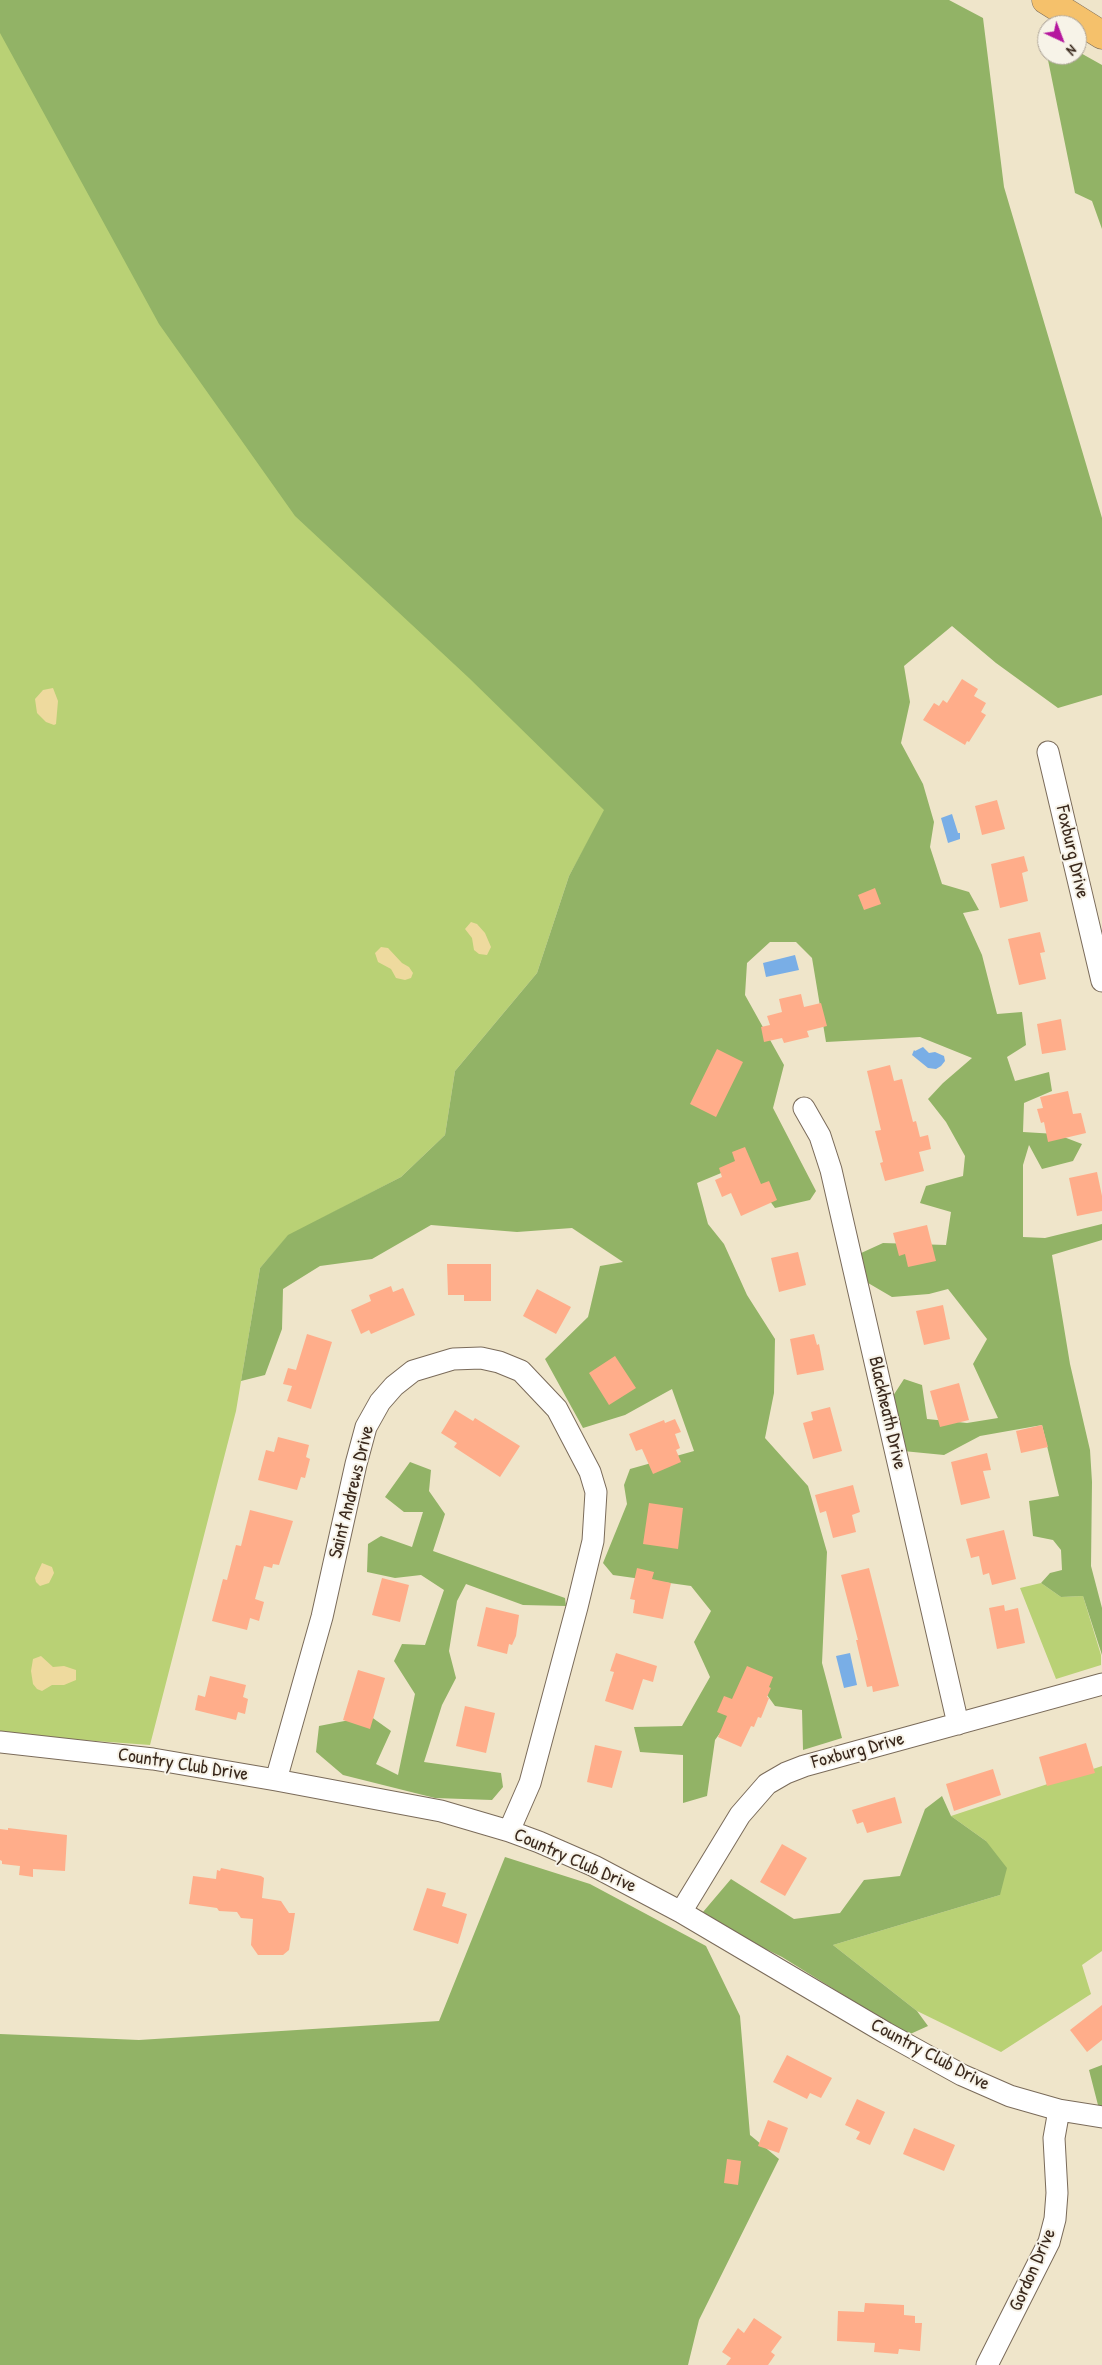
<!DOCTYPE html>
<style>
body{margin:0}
#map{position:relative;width:1102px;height:2365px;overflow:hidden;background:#efe5ca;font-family:"Patrick Hand",sans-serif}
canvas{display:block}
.north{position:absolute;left:1037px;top:15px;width:50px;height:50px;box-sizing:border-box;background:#f7f3e8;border:1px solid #aca397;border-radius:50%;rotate:137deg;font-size:14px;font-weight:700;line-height:20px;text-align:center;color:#3b2a1e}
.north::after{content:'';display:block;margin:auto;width:18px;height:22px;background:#b5179e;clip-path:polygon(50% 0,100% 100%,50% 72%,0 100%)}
</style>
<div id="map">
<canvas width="1102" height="2365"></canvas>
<div class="north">N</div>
</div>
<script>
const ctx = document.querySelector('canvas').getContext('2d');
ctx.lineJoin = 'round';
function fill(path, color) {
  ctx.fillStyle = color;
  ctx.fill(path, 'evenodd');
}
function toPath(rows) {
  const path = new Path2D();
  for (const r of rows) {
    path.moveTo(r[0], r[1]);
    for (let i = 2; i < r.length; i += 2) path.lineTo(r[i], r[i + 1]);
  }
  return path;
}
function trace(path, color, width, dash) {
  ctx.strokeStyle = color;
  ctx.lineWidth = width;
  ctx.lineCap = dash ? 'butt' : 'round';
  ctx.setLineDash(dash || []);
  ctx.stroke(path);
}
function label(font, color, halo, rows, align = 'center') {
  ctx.font = font + ' "Patrick Hand",sans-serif';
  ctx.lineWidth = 4;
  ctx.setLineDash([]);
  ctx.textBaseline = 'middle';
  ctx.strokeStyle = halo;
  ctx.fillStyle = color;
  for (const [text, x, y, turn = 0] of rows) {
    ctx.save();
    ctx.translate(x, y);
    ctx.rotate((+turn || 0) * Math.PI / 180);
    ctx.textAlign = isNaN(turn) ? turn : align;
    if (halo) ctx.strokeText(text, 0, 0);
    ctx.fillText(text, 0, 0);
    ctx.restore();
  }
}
const green = toPath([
 [0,0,17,0,608,805,569,876,537,973,455,1071,445,1135,401,1177,288,1236,260,1268,236,1411,150,1745,0,1734],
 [1041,1583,1061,1597,1083,1596,1101,1655,1101,1665,1056,1679,1020,1588],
 [1102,1766,1102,1951,1082,1965,1091,1994,1001,2052,917,2011,833,1945,1000,1895,986,1841,951,1816]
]);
const forest = toPath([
 [0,0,949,0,983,18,1004,187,1102,518,1102,695,1058,708,996,663,952,626,904,666,910,702,901,743,923,784,934,822,930,847,942,884,969,892,979,910,963,913,982,955,997,1014,1022,1012,1026,1045,1007,1057,1015,1081,1049,1072,1052,1091,1024,1103,1023,1132,1056,1134,1082,1144,1073,1161,1042,1169,1029,1145,1023,1165,1023,1237,1045,1238,1102,1224,1102,1240,1052,1255,1070,1364,1090,1450,1092,1482,1091,1566,1102,1608,1102,1655,1083,1596,1061,1597,1041,1583,1050,1573,1062,1570,1061,1550,1053,1540,1033,1536,1029,1501,1059,1496,1042,1425,980,1436,944,1455,903,1451,891,1399,904,1379,922,1385,927,1419,967,1423,998,1418,973,1364,987,1339,948,1289,929,1294,892,1297,863,1280,859,1254,883,1243,946,1245,951,1212,920,1203,926,1186,963,1176,965,1156,946,1122,928,1099,943,1083,972,1058,920,1037,826,1042,812,958,796,942,770,942,747,963,745,995,784,1065,773,1108,816,1191,810,1200,775,1208,743,1164,697,1183,708,1224,724,1244,747,1295,775,1339,774,1393,765,1438,808,1486,827,1552,822,1663,842,1738,803,1750,802,1710,775,1706,757,1681,715,1740,707,1796,683,1803,683,1755,640,1752,634,1727,682,1726,710,1677,694,1642,711,1611,691,1586,613,1575,603,1563,627,1504,624,1485,630,1469,694,1451,672,1389,625,1415,583,1428,545,1359,588,1317,600,1266,623,1262,572,1228,517,1232,431,1225,372,1259,320,1266,283,1289,282,1329,265,1375,241,1381,260,1268,288,1235,401,1177,445,1135,455,1071,537,973,569,876,604,810,469,678,295,516,159,324,0,33],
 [1077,51,1102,65,1102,229,1092,201,1075,193,1047,55,1077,55],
 [410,1462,431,1470,429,1491,445,1514,433,1551,565,1598,566,1606,523,1605,466,1584,457,1601,449,1651,456,1678,442,1705,424,1762,501,1773,503,1787,492,1800,435,1798,343,1775,316,1752,319,1726,370,1716,391,1731,376,1764,398,1775,415,1694,394,1661,402,1644,425,1645,444,1590,421,1575,395,1578,367,1572,368,1544,381,1536,412,1547,423,1512,404,1512,385,1497],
 [942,1796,951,1816,986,1841,1007,1868,1000,1895,833,1945,917,2011,928,2026,908,2035,782,1957,735,1934,703,1912,731,1879,794,1919,840,1913,864,1880,900,1876,925,1809],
 [505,1857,590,1884,706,1946,740,2016,750,2135,779,2159,699,2320,688,2365,0,2365,0,2034,139,2040,439,2021],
 [1102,2065,1102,2109,1099,2109,1089,2070]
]);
const sand = toPath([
 [53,688,58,701,56,724,54,725,46,722,37,713,35,699,43,690],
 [471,922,477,924,485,933,491,947,487,955,479,954,474,950,472,938,465,929],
 [381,947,388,948,402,963,409,967,413,973,411,978,405,980,396,978,391,969,378,962,375,953],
 [42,1563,52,1567,54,1573,49,1583,40,1586,36,1582,35,1578],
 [41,1656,53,1667,64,1666,76,1670,76,1680,64,1685,52,1685,42,1691,37,1689,33,1684,31,1671,33,1659]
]);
const water = toPath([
 [952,814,958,833,960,833,960,839,948,843,941,818],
 [795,955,799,970,766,977,763,963],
 [923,1047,929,1053,935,1052,944,1056,945,1061,941,1066,936,1069,928,1068,912,1055,914,1050,915,1051],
 [850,1653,857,1685,844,1688,836,1656]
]);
const building = toPath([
 [962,679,978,689,974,696,986,703,981,712,986,715,969,742,967,741,965,745,923,720,934,703,939,706,943,700,947,703],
 [997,800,1005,829,982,835,975,806],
 [1024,856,1028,871,1022,873,1028,901,1000,908,991,864],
 [875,888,881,904,864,910,858,895],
 [1040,932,1045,952,1040,953,1046,979,1019,985,1008,939],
 [801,994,804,1007,821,1003,827,1026,807,1031,809,1037,784,1043,782,1038,764,1042,761,1027,770,1025,767,1016,782,1012,779,999],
 [1061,1019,1066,1050,1042,1054,1037,1024],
 [717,1049,743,1062,716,1117,690,1104],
 [890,1065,894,1081,902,1079,913,1122,916,1121,920,1137,928,1135,931,1149,919,1152,924,1171,885,1181,880,1163,883,1162,875,1131,881,1130,867,1071],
 [1068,1091,1073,1114,1081,1113,1086,1133,1048,1142,1044,1122,1041,1123,1037,1109,1043,1108,1040,1097],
 [745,1147,761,1184,769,1181,777,1200,741,1216,731,1193,722,1197,715,1180,722,1177,719,1168,735,1161,732,1152],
 [1097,1172,1102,1196,1102,1211,1077,1216,1069,1178],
 [927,1225,936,1261,908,1267,905,1254,899,1256,893,1233],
 [798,1252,806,1285,779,1292,771,1258],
 [447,1264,491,1264,491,1301,464,1301,464,1295,448,1295],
 [391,1286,393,1292,403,1288,415,1315,371,1334,369,1330,361,1334,351,1310,371,1301,369,1295],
 [537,1289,571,1307,556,1334,523,1316],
 [943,1305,950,1339,924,1345,916,1311],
 [307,1334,332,1342,311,1409,287,1401,292,1386,283,1384,288,1368,296,1370],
 [814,1334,817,1345,819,1344,824,1370,797,1375,790,1339],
 [615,1356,636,1388,609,1405,589,1373],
 [959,1383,969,1420,940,1427,930,1391],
 [830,1407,842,1451,813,1459,803,1423,813,1420,811,1412],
 [455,1410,473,1421,475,1418,520,1446,500,1477,454,1447,457,1443,441,1433],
 [675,1419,681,1432,675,1434,680,1448,676,1450,681,1462,653,1474,642,1449,636,1451,629,1434,664,1420,665,1423],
 [1042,1425,1048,1447,1021,1453,1016,1431],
 [278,1437,309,1445,306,1457,310,1459,305,1478,301,1477,297,1490,258,1480,266,1450,274,1452],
 [987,1453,991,1470,983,1471,990,1498,961,1505,951,1462],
 [853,1485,860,1512,852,1515,856,1532,833,1538,826,1511,820,1513,815,1495],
 [649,1503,683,1508,678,1549,643,1544],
 [250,1510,293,1521,279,1565,273,1564,272,1568,264,1566,255,1599,264,1602,259,1621,250,1618,247,1630,212,1621,223,1579,227,1580,236,1545,241,1546],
 [1004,1530,1016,1579,992,1585,989,1573,983,1575,979,1556,971,1558,966,1539],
 [637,1568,654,1572,652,1579,671,1583,663,1619,633,1613,635,1600,630,1599],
 [869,1568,899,1686,873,1692,872,1686,867,1687,856,1640,858,1640,841,1575],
 [382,1578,409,1585,400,1622,372,1615],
 [1004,1605,1005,1611,1018,1608,1025,1643,997,1649,989,1608],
 [486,1607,519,1615,516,1636,512,1645,509,1644,507,1654,477,1646],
 [616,1653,657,1666,653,1682,643,1679,633,1710,605,1701,614,1672,610,1671],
 [747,1666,773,1677,769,1687,771,1688,767,1697,769,1698,761,1718,758,1717,754,1727,751,1726,741,1747,718,1737,727,1716,717,1712,724,1696,732,1699],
 [358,1670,385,1678,370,1729,343,1720],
 [210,1676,246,1685,243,1697,248,1699,245,1714,238,1712,236,1720,195,1710,198,1695,205,1697],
 [465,1706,495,1713,486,1753,456,1746],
 [1086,1743,1095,1773,1047,1786,1039,1757],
 [595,1745,622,1751,612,1788,587,1782],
 [993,1769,1001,1795,954,1811,946,1784],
 [895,1797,902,1823,867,1833,863,1822,857,1824,852,1810],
 [8,1828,67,1835,65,1871,33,1869,33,1877,19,1875,20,1866,2,1864,2,1861,0,1860,0,1829,8,1830],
 [782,1844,807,1858,785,1896,760,1882],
 [221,1868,261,1876,264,1878,262,1898,281,1901,289,1913,295,1913,289,1950,283,1955,258,1955,251,1945,253,1919,241,1918,237,1912,219,1911,217,1908,189,1904,193,1876,216,1879,217,1870,220,1871],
 [427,1888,446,1893,442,1906,467,1914,458,1944,413,1930],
 [1102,2005,1102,2040,1087,2052,1070,2030],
 [787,2055,832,2078,821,2098,810,2093,807,2099,773,2082],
 [857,2099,885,2112,870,2145,856,2139,860,2132,845,2125],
 [768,2120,788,2128,779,2153,758,2146],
 [914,2128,955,2145,944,2171,903,2154],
 [727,2159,741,2161,738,2185,724,2183],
 [865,2303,904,2305,904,2315,915,2316,915,2323,922,2323,920,2351,899,2349,898,2354,874,2352,875,2343,837,2341,838,2311,864,2312],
 [754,2318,782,2337,771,2352,775,2355,768,2365,726,2365,731,2358,722,2352,738,2328,744,2333]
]);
const minor = toPath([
 [1048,752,1102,981],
 [804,1108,820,1136,831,1170,958,1724],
 [0,1742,153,1759,276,1780,441,1811,509,1831,539,1842,594,1866,681,1912,886,2033,962,2075,1010,2096,1059,2110,1102,2117],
 [276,1780,322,1617,356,1464,366,1427,380,1402,394,1386,413,1371,453,1359,481,1358,499,1362,521,1371,557,1409,590,1472,596,1492,593,1541,577,1607,530,1783,509,1831],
 [681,1912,740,1815,767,1784,786,1773,804,1766,1102,1684],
 [987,2365,1049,2242,1055,2219,1057,2193,1054,2138,1059,2110]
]);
const motorway = toPath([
 [1046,0,1102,35]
]);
const streetNames = [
 ["Foxburg Drive",1072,852,77],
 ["Blackheath Drive",887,1413,77],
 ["Saint Andrews Drive",352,1492,-76],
 ["Foxburg Drive",858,1751,-15],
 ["Country Club Drive",183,1765,9],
 ["Country Club Drive",575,1861,24],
 ["Country Club Drive",930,2055,28],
 ["Gordon Drive",1033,2270,-66]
];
fill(green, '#b9d175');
fill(forest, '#92b366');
fill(sand, '#eeda9e');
fill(water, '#79aee6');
fill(building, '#ffad8a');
trace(minor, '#7a6b5a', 23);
trace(motorway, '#7a6b5a', 29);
trace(minor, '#fff', 21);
trace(motorway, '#f5c16b', 28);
label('19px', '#3b2a1e', '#f7f3e8', streetNames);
</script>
